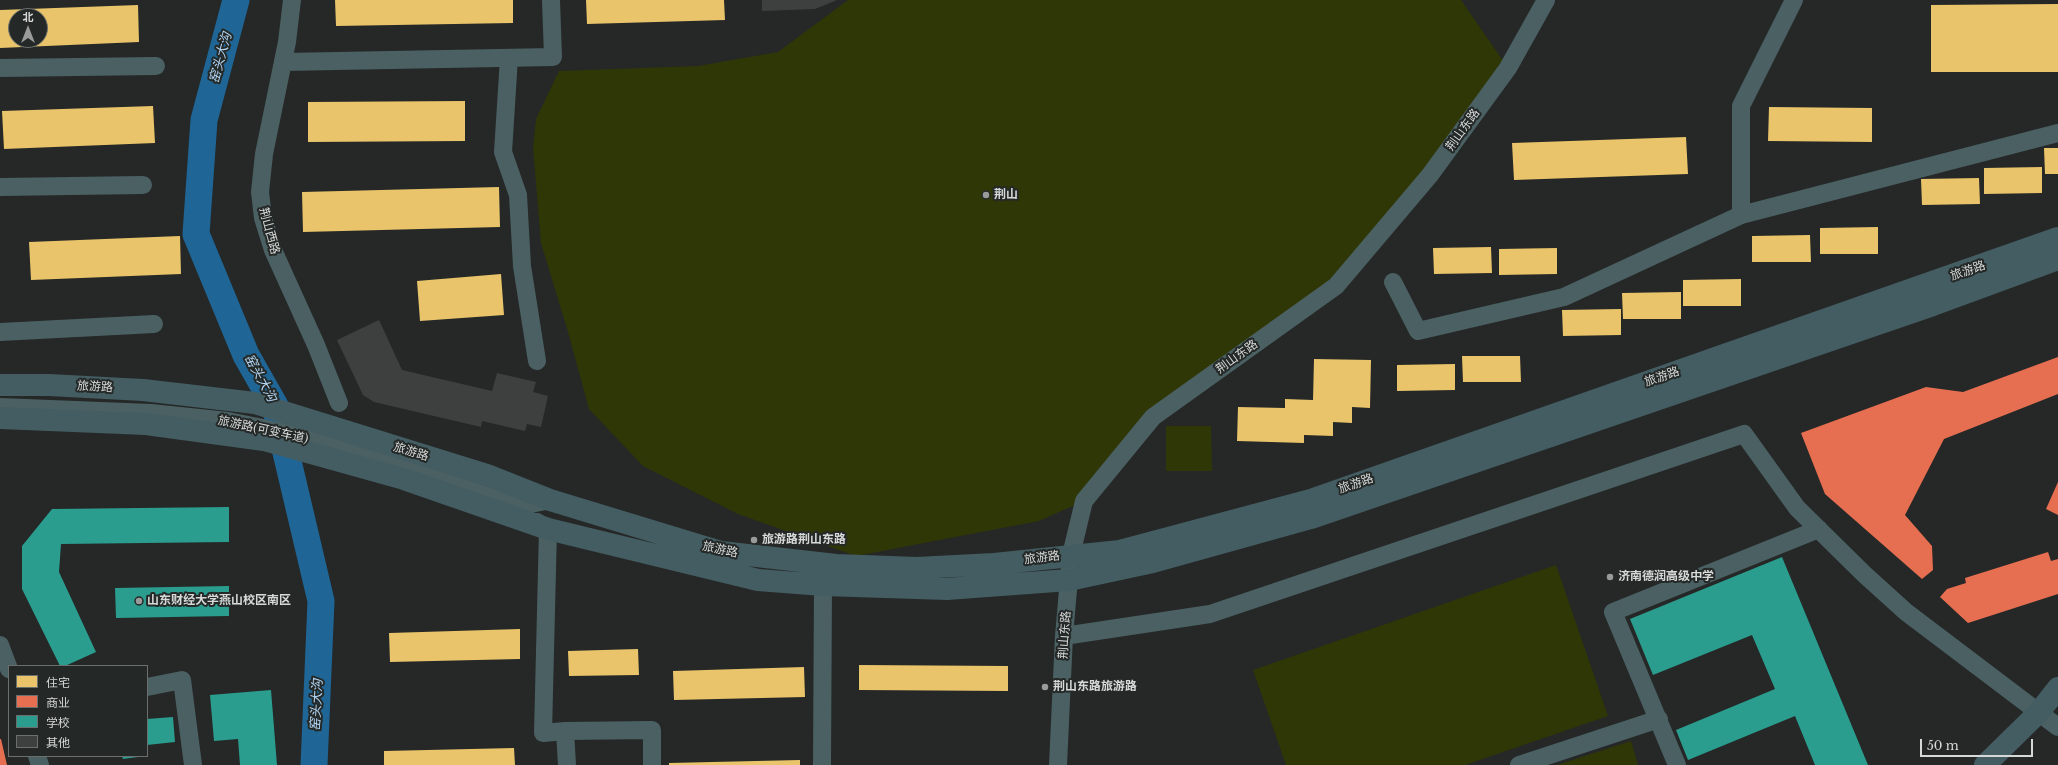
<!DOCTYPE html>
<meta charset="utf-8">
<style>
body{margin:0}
#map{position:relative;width:2058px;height:765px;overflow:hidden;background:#252827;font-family:"Libre Baskerville","Noto Sans SC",serif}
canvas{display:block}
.legend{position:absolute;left:8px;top:665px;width:140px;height:92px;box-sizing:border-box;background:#242928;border:1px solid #6b6f6e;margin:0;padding:5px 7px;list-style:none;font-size:12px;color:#d6d9d8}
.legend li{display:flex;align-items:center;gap:8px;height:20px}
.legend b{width:20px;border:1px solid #6b6f6e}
.north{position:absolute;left:8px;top:8px;width:40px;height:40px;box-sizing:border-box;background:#242928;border:1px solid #6b6f6e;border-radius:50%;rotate:0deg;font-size:11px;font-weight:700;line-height:16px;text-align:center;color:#d6d9d8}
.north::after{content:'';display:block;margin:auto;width:14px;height:18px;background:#989b9a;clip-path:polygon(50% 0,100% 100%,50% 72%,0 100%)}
.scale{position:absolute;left:1920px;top:739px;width:113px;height:18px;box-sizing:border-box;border:2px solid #d6d9d8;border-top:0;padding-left:5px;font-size:12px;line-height:14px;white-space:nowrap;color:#d6d9d8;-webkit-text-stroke:3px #242928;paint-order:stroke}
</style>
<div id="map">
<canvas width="2058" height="765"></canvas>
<ul class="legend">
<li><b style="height:11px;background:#e9c46a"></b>住宅</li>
<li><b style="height:11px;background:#e76f51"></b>商业</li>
<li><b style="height:11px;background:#2a9d8f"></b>学校</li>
<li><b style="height:11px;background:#3e4040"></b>其他</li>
</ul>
<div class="north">北</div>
<div class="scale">50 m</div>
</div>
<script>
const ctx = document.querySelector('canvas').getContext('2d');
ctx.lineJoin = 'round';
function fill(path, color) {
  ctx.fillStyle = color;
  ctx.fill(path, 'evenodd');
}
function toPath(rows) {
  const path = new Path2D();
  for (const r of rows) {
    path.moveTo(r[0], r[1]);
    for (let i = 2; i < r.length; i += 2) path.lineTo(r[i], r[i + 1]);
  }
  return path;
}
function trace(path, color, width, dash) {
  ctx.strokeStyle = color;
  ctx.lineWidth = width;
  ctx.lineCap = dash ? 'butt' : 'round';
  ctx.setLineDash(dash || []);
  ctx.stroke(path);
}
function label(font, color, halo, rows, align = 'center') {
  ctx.font = font + ' "Libre Baskerville","Noto Sans SC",serif';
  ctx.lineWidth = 4;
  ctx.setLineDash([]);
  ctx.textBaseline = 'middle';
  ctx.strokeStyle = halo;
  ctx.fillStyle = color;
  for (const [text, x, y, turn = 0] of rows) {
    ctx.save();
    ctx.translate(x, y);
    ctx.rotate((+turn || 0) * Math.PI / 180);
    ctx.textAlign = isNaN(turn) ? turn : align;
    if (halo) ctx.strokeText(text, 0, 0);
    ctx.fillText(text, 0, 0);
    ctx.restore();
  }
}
const green = toPath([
 [848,0,1461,0,1508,68,1336,286,1153,417,1084,501,1039,521,856,556,738,514,643,466,589,409,568,332,541,243,533,148,536,119,559,71,698,66,778,52],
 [1166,426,1211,426,1212,471,1166,471],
 [1556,565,1608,716,1465,765,1286,765,1253,670],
 [1631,741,1638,765,1557,765]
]);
const homes = toPath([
 [335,0,513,0,513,23,336,26],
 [586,0,724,0,725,20,587,24],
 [2058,4,2058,72,1931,72,1931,5],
 [138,5,139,42,0,48,0,10],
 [16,16,40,16,40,40,16,40],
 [465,101,465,141,308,142,308,102],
 [153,106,155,143,4,149,2,111],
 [1769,107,1872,108,1872,142,1768,141],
 [1686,137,1688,174,1514,180,1512,143],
 [2044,148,2058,148,2058,174,2045,174],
 [2042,167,2042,193,1984,194,1984,168],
 [1979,178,1980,204,1922,205,1921,179],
 [499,187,500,227,303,232,302,192],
 [1878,227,1878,254,1820,254,1820,228],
 [1810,235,1811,262,1752,262,1752,236],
 [180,236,181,274,31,280,29,242],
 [1491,247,1492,273,1434,274,1433,248],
 [1557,248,1557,274,1499,275,1499,249],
 [501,274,504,315,420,321,417,281],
 [1741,279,1741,306,1683,306,1683,280],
 [1681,292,1681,319,1623,319,1622,293],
 [1621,309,1621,335,1563,336,1562,310],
 [1462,356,1520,356,1521,382,1463,382],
 [1314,359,1371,360,1370,408,1352,407,1352,423,1333,422,1333,436,1304,435,1304,443,1237,441,1238,407,1285,408,1285,399,1313,400],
 [1455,364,1455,390,1397,391,1397,365],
 [520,629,520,659,390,662,389,633],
 [638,649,639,675,569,676,568,651],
 [859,665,1008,666,1008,691,859,690],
 [804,667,805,697,674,700,673,671],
 [514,748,515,765,384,765,384,751],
 [800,760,800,765,669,765,669,763]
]);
const shops = toPath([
 [2058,357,2058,394,1944,439,1905,515,1932,546,1933,570,1922,579,1825,494,1801,433,1926,387,1963,392],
 [2058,482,2058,515,2046,509],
 [2048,552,2051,561,2058,559,2058,594,1968,623,1940,597,1947,589,1966,583,1965,578],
 [0,739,1,739,7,765,0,765]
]);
const schools = toPath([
 [229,507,229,542,61,544,59,572,96,652,65,666,60,666,22,589,22,546,52,509],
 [1782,557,1868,765,1815,765,1795,716,1688,760,1676,730,1775,689,1752,635,1653,675,1630,619],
 [229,586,229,616,116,618,115,588],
 [271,690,277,765,240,765,238,739,214,741,210,695],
 [173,717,175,742,147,745,147,719],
 [122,756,138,756,138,757,123,759]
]);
const river = toPath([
 [236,0,204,120,196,234,246,355,275,406,321,601,314,765]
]);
const building = toPath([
 [762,0,837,0,815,9,762,11],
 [379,320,402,370,492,391,497,373,536,382,533,392,548,396,541,427,527,424,525,431,482,421,481,427,374,402,363,395,337,340]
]);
const minor = toPath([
 [292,0,287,42,264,154,260,192,263,218,273,250,316,345,339,403],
 [509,58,503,152,518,195,522,266,537,361],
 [283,62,553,57,551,0],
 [0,68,156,66],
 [0,187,143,185],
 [1741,215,1741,106,1794,0],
 [1393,282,1418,331,1564,297,1741,215,2058,133],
 [0,332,154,324],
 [0,407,151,413,228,421,298,435,429,475,509,504],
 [516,507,550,500],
 [537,522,548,529,543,733,565,731,567,765],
 [1064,636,1210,614,1744,434,1797,508,1864,574,1906,612,2058,727],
 [0,645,9,669],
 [147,687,182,680,193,765],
 [565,731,652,730,652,765],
 [37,756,40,765],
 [822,765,823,585],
 [1058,765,1064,636,1071,555,1084,501,1153,417,1336,286,1430,175,1508,68,1546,0],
 [1519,765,1659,719],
 [1677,765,1613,612,1819,529]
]);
const major = toPath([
 [0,385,49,385,143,390,255,403,487,475,550,500,721,552,836,565,917,568,994,564,1120,551,1311,500,2058,238],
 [0,418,146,424,264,440,404,479,548,529,758,580,823,585,947,589,1069,580,1153,562,1311,518,1933,305,2058,259],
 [1985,765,2039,712,2058,688]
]);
const markers = [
 [986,195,4,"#989b9a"],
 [754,540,4,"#989b9a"],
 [1610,577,4,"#989b9a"],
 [139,601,4,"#989b9a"],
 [1045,687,4,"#989b9a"]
];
const streetNames = [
 ["荆山东路",1463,130,-54],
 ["荆山西路",269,231,75],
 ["旅游路",1968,271,-19],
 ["荆山东路",1237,357,-36],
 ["旅游路",1662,377,-19],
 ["旅游路",95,387,3],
 ["旅游路(可变车道)",263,430,12],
 ["旅游路",411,452,17],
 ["旅游路",1356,484,-19],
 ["旅游路",720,550,12],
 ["旅游路",1042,558,-7],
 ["荆山东路",1065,635,-86]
];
const poiNames = [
 ["荆山",994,195],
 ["旅游路荆山东路",762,540],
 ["济南德润高级中学",1618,577],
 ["山东财经大学燕山校区南区",147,601],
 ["荆山东路旅游路",1053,687]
];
const waterNames = [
 ["窑头大沟",221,58,-75],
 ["窑头大沟",260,378,61],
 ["窑头大沟",317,705,-87]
];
fill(green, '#2f3706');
fill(homes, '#e9c46a');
fill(shops, '#e76f51');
fill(schools, '#2a9d8f');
trace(river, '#1f6696', 27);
fill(building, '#3e4040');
trace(minor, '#4b6063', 18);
trace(major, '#445d62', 22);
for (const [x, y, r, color] of markers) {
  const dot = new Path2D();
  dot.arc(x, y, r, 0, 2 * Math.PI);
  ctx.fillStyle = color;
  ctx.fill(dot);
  trace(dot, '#242928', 1.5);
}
label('12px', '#d6d9d8', '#242928', streetNames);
label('bold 12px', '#d6d9d8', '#242928', poiNames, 'left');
label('italic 13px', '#b2d5f3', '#242928', waterNames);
</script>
